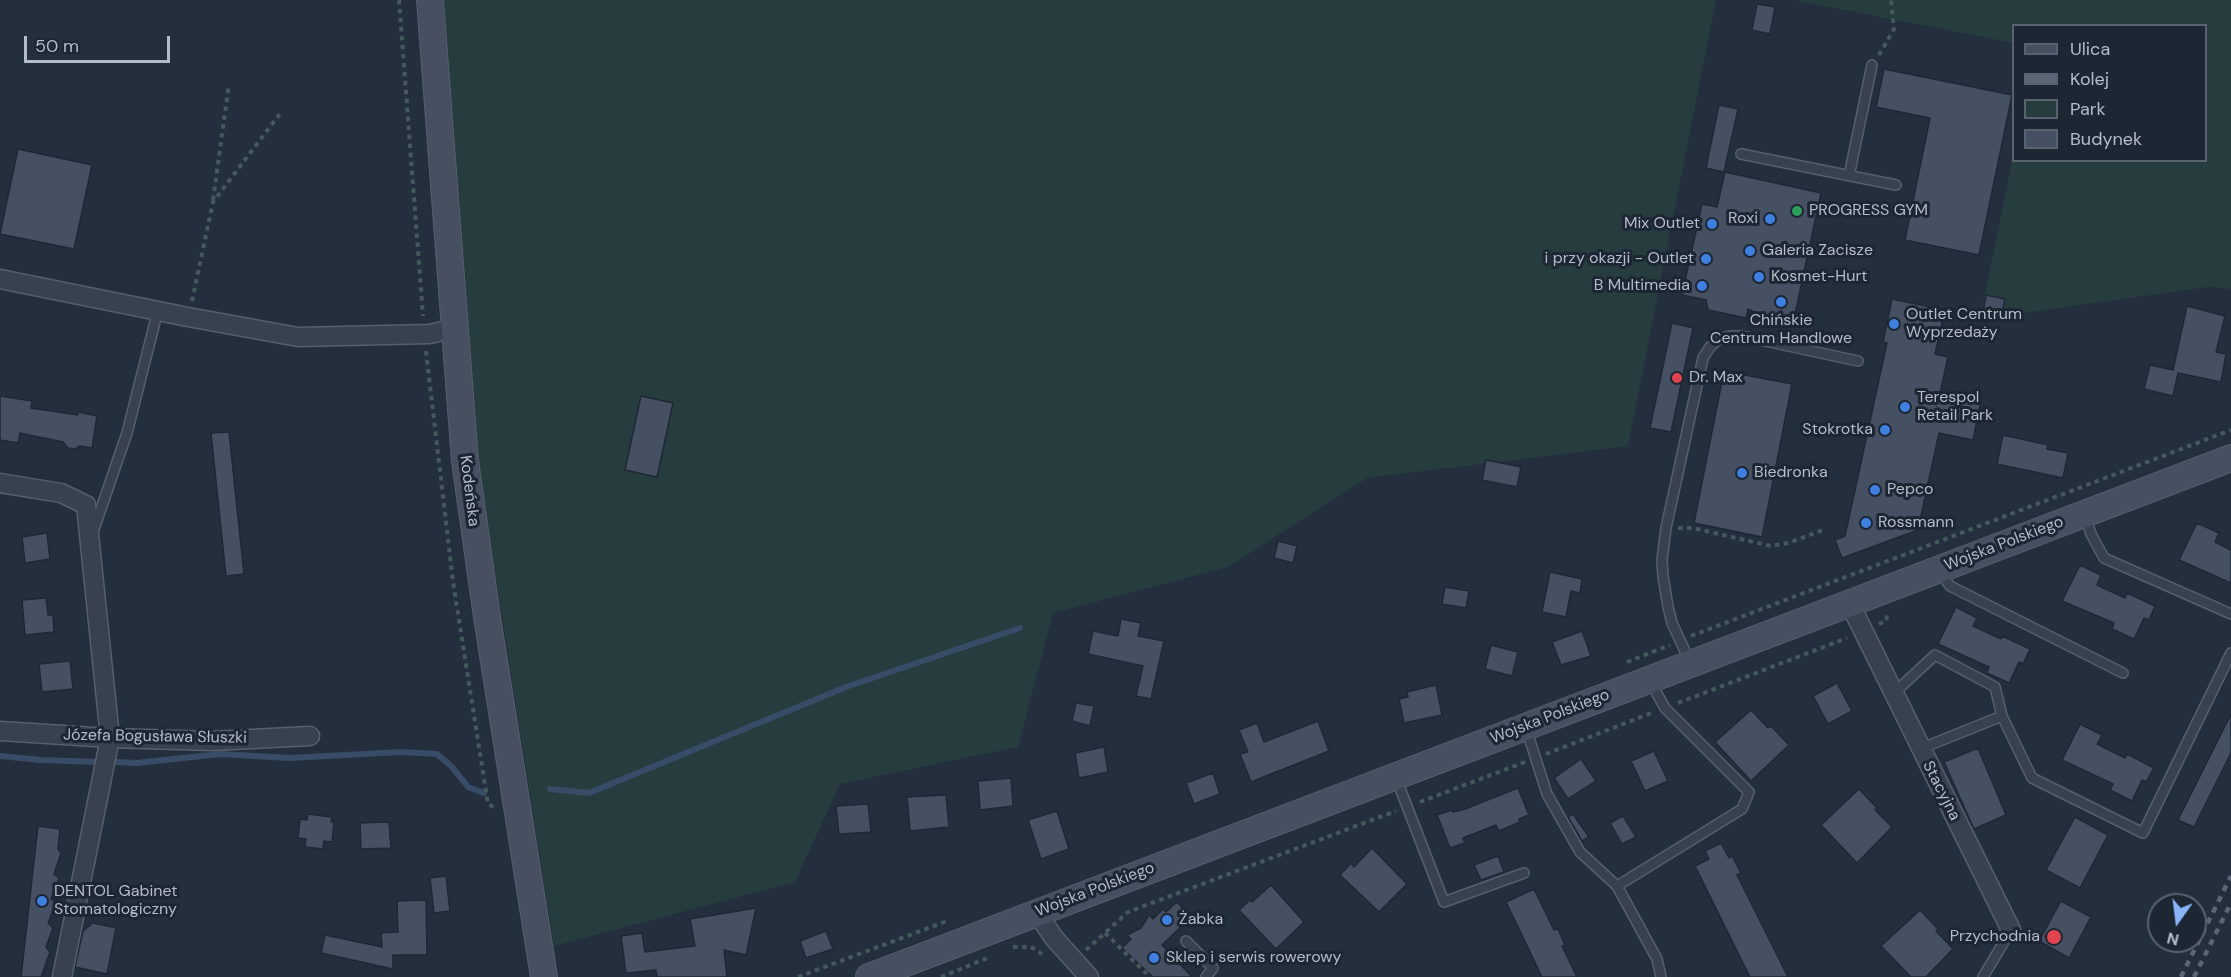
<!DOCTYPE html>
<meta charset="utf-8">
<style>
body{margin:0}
#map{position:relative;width:2231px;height:977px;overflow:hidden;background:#242f3e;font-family:"DM Sans",sans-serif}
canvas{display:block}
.legend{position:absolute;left:2012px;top:24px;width:195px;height:138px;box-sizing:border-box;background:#1d2633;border:2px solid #59626f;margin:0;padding:8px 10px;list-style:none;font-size:18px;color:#b4bcc9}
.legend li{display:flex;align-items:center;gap:12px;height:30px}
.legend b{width:30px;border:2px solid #59626f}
.north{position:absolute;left:2147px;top:893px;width:60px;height:60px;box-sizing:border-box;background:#1d2633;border:2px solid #59626f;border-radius:50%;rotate:194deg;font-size:16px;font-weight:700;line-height:24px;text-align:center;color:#b4bcc9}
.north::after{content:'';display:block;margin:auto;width:21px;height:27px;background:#8ab4f8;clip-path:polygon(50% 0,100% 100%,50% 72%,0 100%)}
.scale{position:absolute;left:24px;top:36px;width:146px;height:27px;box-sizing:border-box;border:3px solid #b4bcc9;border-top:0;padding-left:8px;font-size:18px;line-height:21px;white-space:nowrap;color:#b4bcc9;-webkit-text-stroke:4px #1d2633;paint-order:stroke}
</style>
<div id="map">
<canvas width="2231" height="977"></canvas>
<ul class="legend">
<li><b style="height:8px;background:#465061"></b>Ulica</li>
<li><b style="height:8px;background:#5a6575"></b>Kolej</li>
<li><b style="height:16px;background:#263c3f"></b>Park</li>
<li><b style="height:16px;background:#455162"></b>Budynek</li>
</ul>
<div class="north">N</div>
<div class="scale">50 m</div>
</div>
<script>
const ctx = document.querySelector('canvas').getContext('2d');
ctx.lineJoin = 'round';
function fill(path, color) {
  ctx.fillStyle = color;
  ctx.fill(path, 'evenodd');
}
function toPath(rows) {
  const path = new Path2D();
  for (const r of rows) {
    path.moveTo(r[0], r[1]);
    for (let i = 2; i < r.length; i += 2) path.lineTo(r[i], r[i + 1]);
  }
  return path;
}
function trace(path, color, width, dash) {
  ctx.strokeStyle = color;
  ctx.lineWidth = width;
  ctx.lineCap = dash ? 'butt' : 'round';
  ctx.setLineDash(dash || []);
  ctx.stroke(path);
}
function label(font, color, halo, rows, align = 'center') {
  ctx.font = font + ' "DM Sans",sans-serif';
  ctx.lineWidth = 6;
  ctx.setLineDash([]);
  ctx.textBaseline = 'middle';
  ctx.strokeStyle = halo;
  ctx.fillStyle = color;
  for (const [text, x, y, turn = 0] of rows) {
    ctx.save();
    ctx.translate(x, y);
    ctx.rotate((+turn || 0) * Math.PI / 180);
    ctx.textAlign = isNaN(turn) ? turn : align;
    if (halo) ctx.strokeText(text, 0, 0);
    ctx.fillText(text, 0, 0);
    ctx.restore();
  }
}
const green = toPath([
 [444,0,1716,0,1628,446,1367,478,1228,567,1053,613,1018,747,840,784,795,882,554,946,480,476],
 [1794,0,2231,0,2231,289,2208,287,1980,319,2013,156,2014,160,2206,160,2206,26,2014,26,2013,43]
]);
const stream = toPath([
 [0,756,41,760,98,762],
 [117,762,137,763,220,754,289,758,401,752,437,754,452,767,468,787,484,793],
 [550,789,589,793,846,687,1020,628]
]);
const building = toPath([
 [1757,4,1775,7,1770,34,1752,30,1757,4],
 [1884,69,2012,95,1979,255,1905,240,1930,118,1876,107,1884,69],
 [1719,105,1738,109,1724,172,1706,168,1719,105],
 [18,149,92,165,74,249,0,234,18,149],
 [1725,172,1821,193,1794,319,1769,314,1766,318,1748,309,1746,318,1708,310,1706,300,1682,295,1702,204,1717,207,1725,172],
 [1986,295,2005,299,2001,317,1983,313,1986,295],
 [1892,299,1945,310,1935,354,1948,357,1940,393,1981,401,1973,440,1939,433,1918,530,1842,558,1835,540,1845,536,1887,343,1883,342,1892,299],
 [2187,306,2225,316,2216,352,2226,354,2221,382,2178,373,2173,396,2144,389,2150,365,2173,370,2187,306],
 [1672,323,1693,328,1671,432,1650,428,1672,323],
 [1724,371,1792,384,1762,537,1694,523,1724,371],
 [0,396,32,401,31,408,78,415,78,412,97,416,92,448,80,446,75,449,68,448,63,442,20,433,18,443,0,440,0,396],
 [641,396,673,403,657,477,625,470,641,396],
 [229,432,244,574,226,576,211,433,229,432],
 [2003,435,2048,445,2047,449,2068,453,2063,478,1997,464,2003,435],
 [1486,460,1521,467,1517,487,1482,480,1486,460],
 [2197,523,2219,533,2215,542,2231,550,2231,583,2179,560,2197,523],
 [47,533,50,559,25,563,22,537,47,533],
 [1278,541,1297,546,1293,563,1274,558,1278,541],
 [2080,565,2101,575,2097,585,2125,598,2127,593,2155,606,2149,620,2144,618,2134,639,2112,629,2114,623,2062,601,2080,565],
 [1550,572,1582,579,1580,593,1571,591,1566,617,1542,612,1550,572],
 [1445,587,1469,591,1466,608,1442,604,1445,587],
 [46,598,48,615,53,615,54,632,25,635,22,600,46,598],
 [1956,607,1977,618,1973,626,2001,639,2002,636,2030,649,2023,664,2019,662,2009,683,1987,673,1989,667,1938,644,1956,607],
 [1121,619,1141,623,1138,636,1164,641,1151,699,1136,696,1143,666,1088,654,1093,631,1118,636,1121,619],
 [1582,631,1591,656,1561,665,1552,642,1582,631],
 [1491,645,1518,652,1512,676,1485,669,1491,645],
 [70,661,73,689,42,692,39,664,70,661],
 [1837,683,1852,711,1828,724,1813,696,1837,683],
 [1436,685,1442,715,1404,723,1399,699,1408,697,1407,692,1436,685],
 [1076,703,1094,706,1090,726,1072,721,1076,703],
 [1751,710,1768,728,1771,726,1789,745,1751,781,1715,742,1751,710],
 [2231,714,2231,753,2194,827,2178,820,2231,714],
 [1318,721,1329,751,1251,782,1240,754,1248,752,1239,730,1257,723,1264,742,1318,721],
 [2080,724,2102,735,2097,744,2125,758,2127,754,2154,768,2146,782,2142,780,2132,801,2110,790,2113,784,2062,760,2080,724],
 [1104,747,1108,772,1079,778,1075,753,1104,747],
 [1978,748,2006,815,1974,829,1944,762,1978,748],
 [1654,751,1668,781,1645,791,1631,761,1654,751],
 [1581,759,1596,781,1568,799,1554,778,1581,759],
 [1213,773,1220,794,1194,804,1186,783,1213,773],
 [1011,778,1013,806,980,810,978,781,1011,778],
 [1518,788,1529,815,1519,819,1520,822,1499,831,1496,825,1463,838,1465,843,1450,848,1437,815,1452,810,1453,812,1465,809,1518,788],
 [1859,789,1877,808,1875,810,1892,827,1857,863,1821,825,1859,789],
 [946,795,949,827,910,831,907,797,946,795],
 [868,804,871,832,839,834,836,806,868,804],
 [1057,811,1069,849,1041,859,1028,820,1057,811],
 [308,814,332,817,331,822,334,822,332,842,324,841,323,849,305,847,306,839,298,838,300,819,307,820,308,814],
 [1573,814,1589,837,1582,841,1568,817,1573,814],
 [1623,816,1636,837,1622,844,1610,823,1623,816],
 [2075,817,2108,835,2080,888,2046,870,2075,817],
 [389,822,391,848,361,849,360,823,389,822],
 [38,826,60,829,58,849,61,853,54,874,59,878,51,899,56,903,48,923,53,928,46,947,50,952,41,977,21,977,38,826],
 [1721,843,1729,858,1732,856,1741,873,1737,875,1788,977,1750,977,1695,866,1709,859,1705,851,1721,843],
 [1372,848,1407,884,1379,912,1340,875,1351,863,1354,867,1372,848],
 [1498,856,1504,872,1481,880,1474,865,1498,856],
 [446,876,450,911,434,913,430,878,446,876],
 [1271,885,1304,922,1276,949,1239,910,1250,900,1252,902,1271,885],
 [1534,889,1554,930,1558,929,1565,945,1562,946,1577,977,1542,977,1506,902,1534,889],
 [426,900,427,955,393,955,393,969,321,953,325,935,382,947,381,933,398,932,397,901,426,900],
 [2061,901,2091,917,2069,958,2039,941,2061,901],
 [1177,902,1191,917,1162,945,1192,977,1153,977,1122,948,1131,939,1127,935,1141,928,1149,915,1153,919,1163,909,1166,912,1177,902],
 [756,908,746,955,724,950,727,977,657,977,656,970,626,973,621,936,642,933,645,952,695,946,690,919,756,908],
 [1920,910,1938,929,1936,931,1953,949,1926,977,1911,977,1881,946,1920,910],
 [93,923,116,928,107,974,75,967,83,931,93,923],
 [826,931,833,949,806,958,800,941,826,931]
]);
const path = toPath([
 [399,0,423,316],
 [1879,55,1894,29,1891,0],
 [213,200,229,84],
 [192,301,213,202,282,111],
 [426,351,453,582,488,804,496,808],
 [1678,528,1693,528,1771,546,1788,543,1826,529],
 [1879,624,1887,620,1886,613],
 [1691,636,2231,430],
 [1627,662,1670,645],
 [1678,703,1847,638],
 [1546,754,1654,712],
 [1420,802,1525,762],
 [1105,933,1150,977],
 [1013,947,1031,947,1042,954],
 [1086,950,1128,912,1396,811],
 [798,977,947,921],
 [941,977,990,957]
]);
const lane = toPath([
 [1741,154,1896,185],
 [1849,176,1872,65],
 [2085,515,2091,534,2104,558,2231,614],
 [93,532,127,433,158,310],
 [1940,572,1950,586,2123,673],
 [1690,662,1672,623,1668,607,1663,576,1662,560,1666,528,1703,358,1710,347,1719,339,1730,336,1742,336,1858,361],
 [1650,681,1665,708,1749,792,1742,809,1617,886,1657,959,1661,977],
 [1893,694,1935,655,1995,687,2002,716,2032,778,2143,833,2231,653],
 [1526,728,1547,794,1580,852,1617,886],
 [1920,749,2002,716],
 [1396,778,1444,902,1524,873],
 [1186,941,1213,968,1206,977],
 [1983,977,2011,930]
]);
const street = toPath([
 [0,279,188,317,298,337,430,334,455,328],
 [0,483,61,493,86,505,110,738,62,977],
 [1849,602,2011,930],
 [0,731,110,738,213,741,310,736],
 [1037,913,1054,938,1089,977]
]);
const secondary = toPath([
 [430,0,465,461,487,617,544,977],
 [869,977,2231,458]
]);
const rail = toPath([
 [2181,977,2231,876],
 [2194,977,2231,903]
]);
const markers = [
 [1797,211,6,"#2e9e5b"],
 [1770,219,6,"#3f7fe0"],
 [1712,224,6,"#3f7fe0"],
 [1750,251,6,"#3f7fe0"],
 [1706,259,6,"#3f7fe0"],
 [1759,277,6,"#3f7fe0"],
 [1702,286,6,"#3f7fe0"],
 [1781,302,6,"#3f7fe0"],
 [1894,324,6,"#3f7fe0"],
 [1677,378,6,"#e0444e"],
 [1905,407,6,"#3f7fe0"],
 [1885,430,6,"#3f7fe0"],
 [1742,473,6,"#3f7fe0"],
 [1875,490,6,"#3f7fe0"],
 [1866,523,6,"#3f7fe0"],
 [42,901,6,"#3f7fe0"],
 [1167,920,6,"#3f7fe0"],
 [2054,937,8,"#e0444e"],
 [1154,958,6,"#3f7fe0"]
];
const poiNames = [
 ["PROGRESS GYM",1809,211],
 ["Roxi",1758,219,"right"],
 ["Mix Outlet",1700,224,"right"],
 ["Galeria Zacisze",1762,251],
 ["i przy okazji - Outlet",1694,259,"right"],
 ["Kosmet-Hurt",1771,277],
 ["B Multimedia",1690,286,"right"],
 ["Outlet Centrum",1906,315],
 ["Wyprzedaży",1906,333],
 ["Chińskie",1781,321,"center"],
 ["Centrum Handlowe",1781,339,"center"],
 ["Dr. Max",1689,378],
 ["Terespol",1917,398],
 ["Retail Park",1917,416],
 ["Stokrotka",1873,430,"right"],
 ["Biedronka",1754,473],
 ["Pepco",1887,490],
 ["Rossmann",1878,523],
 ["DENTOL Gabinet",54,892],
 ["Stomatologiczny",54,910],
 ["Żabka",1179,920],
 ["Przychodnia",2040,937,"right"],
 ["Sklep i serwis rowerowy",1166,958]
];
const streetNames = [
 ["Kodeńska",469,491,83],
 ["Wojska Polskiego",2004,544,-21],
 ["Wojska Polskiego",1550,717,-21],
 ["Józefa Bogusława Słuszki",155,737,1],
 ["Stacyjna",1941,791,63],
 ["Wojska Polskiego",1095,890,-21]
];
fill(green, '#263c3f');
trace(stream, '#394c67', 6);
fill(building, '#455162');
trace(building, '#1f2835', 1.5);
trace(lane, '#565f6c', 12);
trace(street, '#565f6c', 21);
trace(secondary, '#565f6c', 28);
trace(path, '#44595c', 4, [4.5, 4.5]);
trace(lane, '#38414e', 9);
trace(street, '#38414e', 18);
trace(secondary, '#465061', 26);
trace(rail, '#5a6575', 4.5, [6, 6]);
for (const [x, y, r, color] of markers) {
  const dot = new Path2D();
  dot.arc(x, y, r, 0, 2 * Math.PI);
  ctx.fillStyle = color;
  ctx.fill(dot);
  trace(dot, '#1d2633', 2);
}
label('16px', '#b4bcc9', '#1d2633', poiNames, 'left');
label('16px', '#b4bcc9', '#1d2633', streetNames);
</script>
